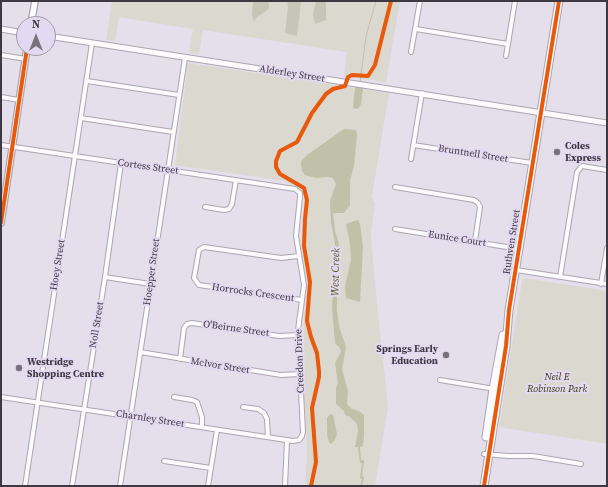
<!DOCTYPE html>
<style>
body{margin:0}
#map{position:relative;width:608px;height:487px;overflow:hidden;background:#e5dfeb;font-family:"Source Serif 4",serif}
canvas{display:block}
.frame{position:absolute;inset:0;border:2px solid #3d3841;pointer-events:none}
.north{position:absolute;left:16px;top:16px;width:40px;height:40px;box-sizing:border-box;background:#e5d9f1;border:1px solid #a299ab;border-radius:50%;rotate:0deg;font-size:11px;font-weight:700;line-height:16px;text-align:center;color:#3d3841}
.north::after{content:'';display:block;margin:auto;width:14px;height:18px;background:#78727c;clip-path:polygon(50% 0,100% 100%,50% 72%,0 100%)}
</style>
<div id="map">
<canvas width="608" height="487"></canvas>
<div class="frame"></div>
<div class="north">N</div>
</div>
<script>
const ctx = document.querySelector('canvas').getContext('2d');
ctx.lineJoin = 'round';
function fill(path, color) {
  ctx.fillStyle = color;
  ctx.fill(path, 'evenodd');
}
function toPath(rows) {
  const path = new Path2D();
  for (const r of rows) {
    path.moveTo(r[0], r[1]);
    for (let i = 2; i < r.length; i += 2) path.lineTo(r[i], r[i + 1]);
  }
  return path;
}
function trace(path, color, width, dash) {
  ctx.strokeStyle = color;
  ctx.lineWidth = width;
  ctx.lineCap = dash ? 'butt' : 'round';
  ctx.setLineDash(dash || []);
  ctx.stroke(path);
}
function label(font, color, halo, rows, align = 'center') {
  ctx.font = font + ' "Source Serif 4",serif';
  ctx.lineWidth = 4;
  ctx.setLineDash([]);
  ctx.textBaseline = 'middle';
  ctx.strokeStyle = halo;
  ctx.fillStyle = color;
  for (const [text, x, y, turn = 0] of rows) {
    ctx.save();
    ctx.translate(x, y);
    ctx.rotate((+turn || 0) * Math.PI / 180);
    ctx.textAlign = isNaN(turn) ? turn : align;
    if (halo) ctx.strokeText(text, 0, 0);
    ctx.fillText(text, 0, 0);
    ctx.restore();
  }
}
const green = toPath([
 [112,1,400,1,386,82,344,76,347,52,203,30,199,54,189,52,193,29,119,17,115,41,106,40],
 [188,63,389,93,372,196,375,204,371,231,372,248,377,305,388,406,375,486,305,486,307,452,303,367,304,315,308,288,301,242,304,206,304,192,302,189,285,181,175,165],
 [525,278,607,291,607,444,499,427,522,280]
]);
const forest = toPath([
 [253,1,269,1,269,9,257,17,254,22,252,15],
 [287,1,301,1,297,36,285,33,288,7],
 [316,1,326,1,326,20,315,24,313,14]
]);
const water = toPath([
 [357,86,362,87,363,89,361,104,358,109,353,108,355,88],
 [344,129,356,130,357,135,354,166,350,181,350,205,344,213,336,213,333,214,335,231,339,244,337,264,337,310,339,326,346,347,342,369,348,391,347,404,352,409,359,411,364,415,364,435,363,446,360,447,361,460,364,460,362,476,364,477,362,486,360,486,362,479,360,478,362,463,360,463,358,447,355,447,358,432,357,424,349,416,347,416,345,415,344,411,336,404,336,388,338,383,335,363,341,352,340,348,335,343,332,308,336,254,335,244,331,222,330,201,336,184,333,178,328,177,316,178,305,175,302,171,301,163,301,161,307,155],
 [358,220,360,224,363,246,360,302,346,298,345,286,351,260,350,244,346,224],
 [330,414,333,415,337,434,335,440,331,444,329,442,327,435,327,418]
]);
const stream = toPath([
 [360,83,366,36,376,1]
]);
const minor = toPath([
 [416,29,508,44],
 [411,52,420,1],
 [1,55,26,59],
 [506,56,515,1],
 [87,81,179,95],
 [1,97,19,100],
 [81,118,173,132],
 [1,145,295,189,300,193,300,197,296,236,304,285,298,330,303,432,302,436,299,440,293,441,1,397],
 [413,145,532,163],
 [411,159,422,93],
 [395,187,474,200,478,203,480,207,475,241],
 [205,207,224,210,229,209,232,204,236,180],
 [395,229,519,249],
 [299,256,281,258,204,247,199,250,194,278,199,285,302,300],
 [516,270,607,284],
 [105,277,150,284],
 [560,277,577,172,582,166,607,170],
 [601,284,607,248],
 [140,352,281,375,300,374],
 [180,359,184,328,187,324,192,323,279,336,298,335],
 [440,380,495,389],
 [174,397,192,400,197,402,202,417,202,427],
 [243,407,258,409,264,413,267,419,268,437],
 [484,454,508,456,533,456,581,464],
 [164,461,211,468],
 [25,486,92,43],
 [72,486,105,277,121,163],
 [120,486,185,58],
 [208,486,217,430],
 [285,486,287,440]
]);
const tertiary = toPath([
 [1,29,24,33],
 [48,36,607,123]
]);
const secondary = toPath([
 [31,24,35,1],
 [1,223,27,48]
]);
const trunk = toPath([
 [486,437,493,389,503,335],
 [484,486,506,346,509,310,559,1]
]);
const cycleway = toPath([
 [1,223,27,48],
 [311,486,316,462,312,408,319,377,319,371,317,353,311,337,307,321,310,282,304,246,305,219,307,200,304,188,280,174,276,167,276,161,280,151,297,142,312,113,326,94,333,89,345,86,348,77,352,75,368,76,375,65,391,1],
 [484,486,506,346,509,310,559,1]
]);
const markers = [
 [557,152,4,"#78727c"],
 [446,355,4,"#78727c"],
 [19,368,4,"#78727c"]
];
const streetNames = [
 ["Alderley Street",292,74,9],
 ["Bruntnell Street",473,154,9],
 ["Cortess Street",148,167,8],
 ["Eunice Court",457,239,9],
 ["Ruthven Street",512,242,-81],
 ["Hoey Street",58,265,-81],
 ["Hoepper Street",152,272,-82],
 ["Horrocks Crescent",253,293,8],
 ["Noll Street",97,325,-81],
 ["O'Beirne Street",236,329,8],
 ["Creedon Drive",300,361,-92],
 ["McIvor Street",220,366,9],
 ["Charnley Street",150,419,9]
];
const poiNames = [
 ["Coles",565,146],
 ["Express",565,158],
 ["Springs Early",438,349,"right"],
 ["Education",438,361,"right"],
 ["Westridge",27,362],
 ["Shopping Centre",27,374]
];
const parkNames = [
 ["Neil E",557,377],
 ["Robinson Park",557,389]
];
const waterNames = [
 ["West Creek",336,272,-89]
];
fill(green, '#dbd8d0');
fill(forest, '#c7c5b5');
fill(water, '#c1c0a8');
trace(stream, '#c1c0a8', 1);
trace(minor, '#aba6b0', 6);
trace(tertiary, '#aba6b0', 7);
trace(secondary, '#aba6b0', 8);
trace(trunk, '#aba6b0', 9);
trace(minor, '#fbfafc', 4);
trace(tertiary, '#fbfafc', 5);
trace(secondary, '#fbfafc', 5.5);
trace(trunk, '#fbfafc', 7);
trace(cycleway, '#e8590c', 4);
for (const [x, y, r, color] of markers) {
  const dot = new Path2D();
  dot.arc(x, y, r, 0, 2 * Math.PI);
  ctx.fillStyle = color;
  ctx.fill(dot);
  trace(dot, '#e5d9f1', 1.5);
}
label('10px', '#3d3841', '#e5d9f1', streetNames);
label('bold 10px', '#3d3841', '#e5d9f1', poiNames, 'left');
label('italic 10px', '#393808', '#e5d9f1', parkNames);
label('italic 11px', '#5b5a1d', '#e5d9f1', waterNames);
</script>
